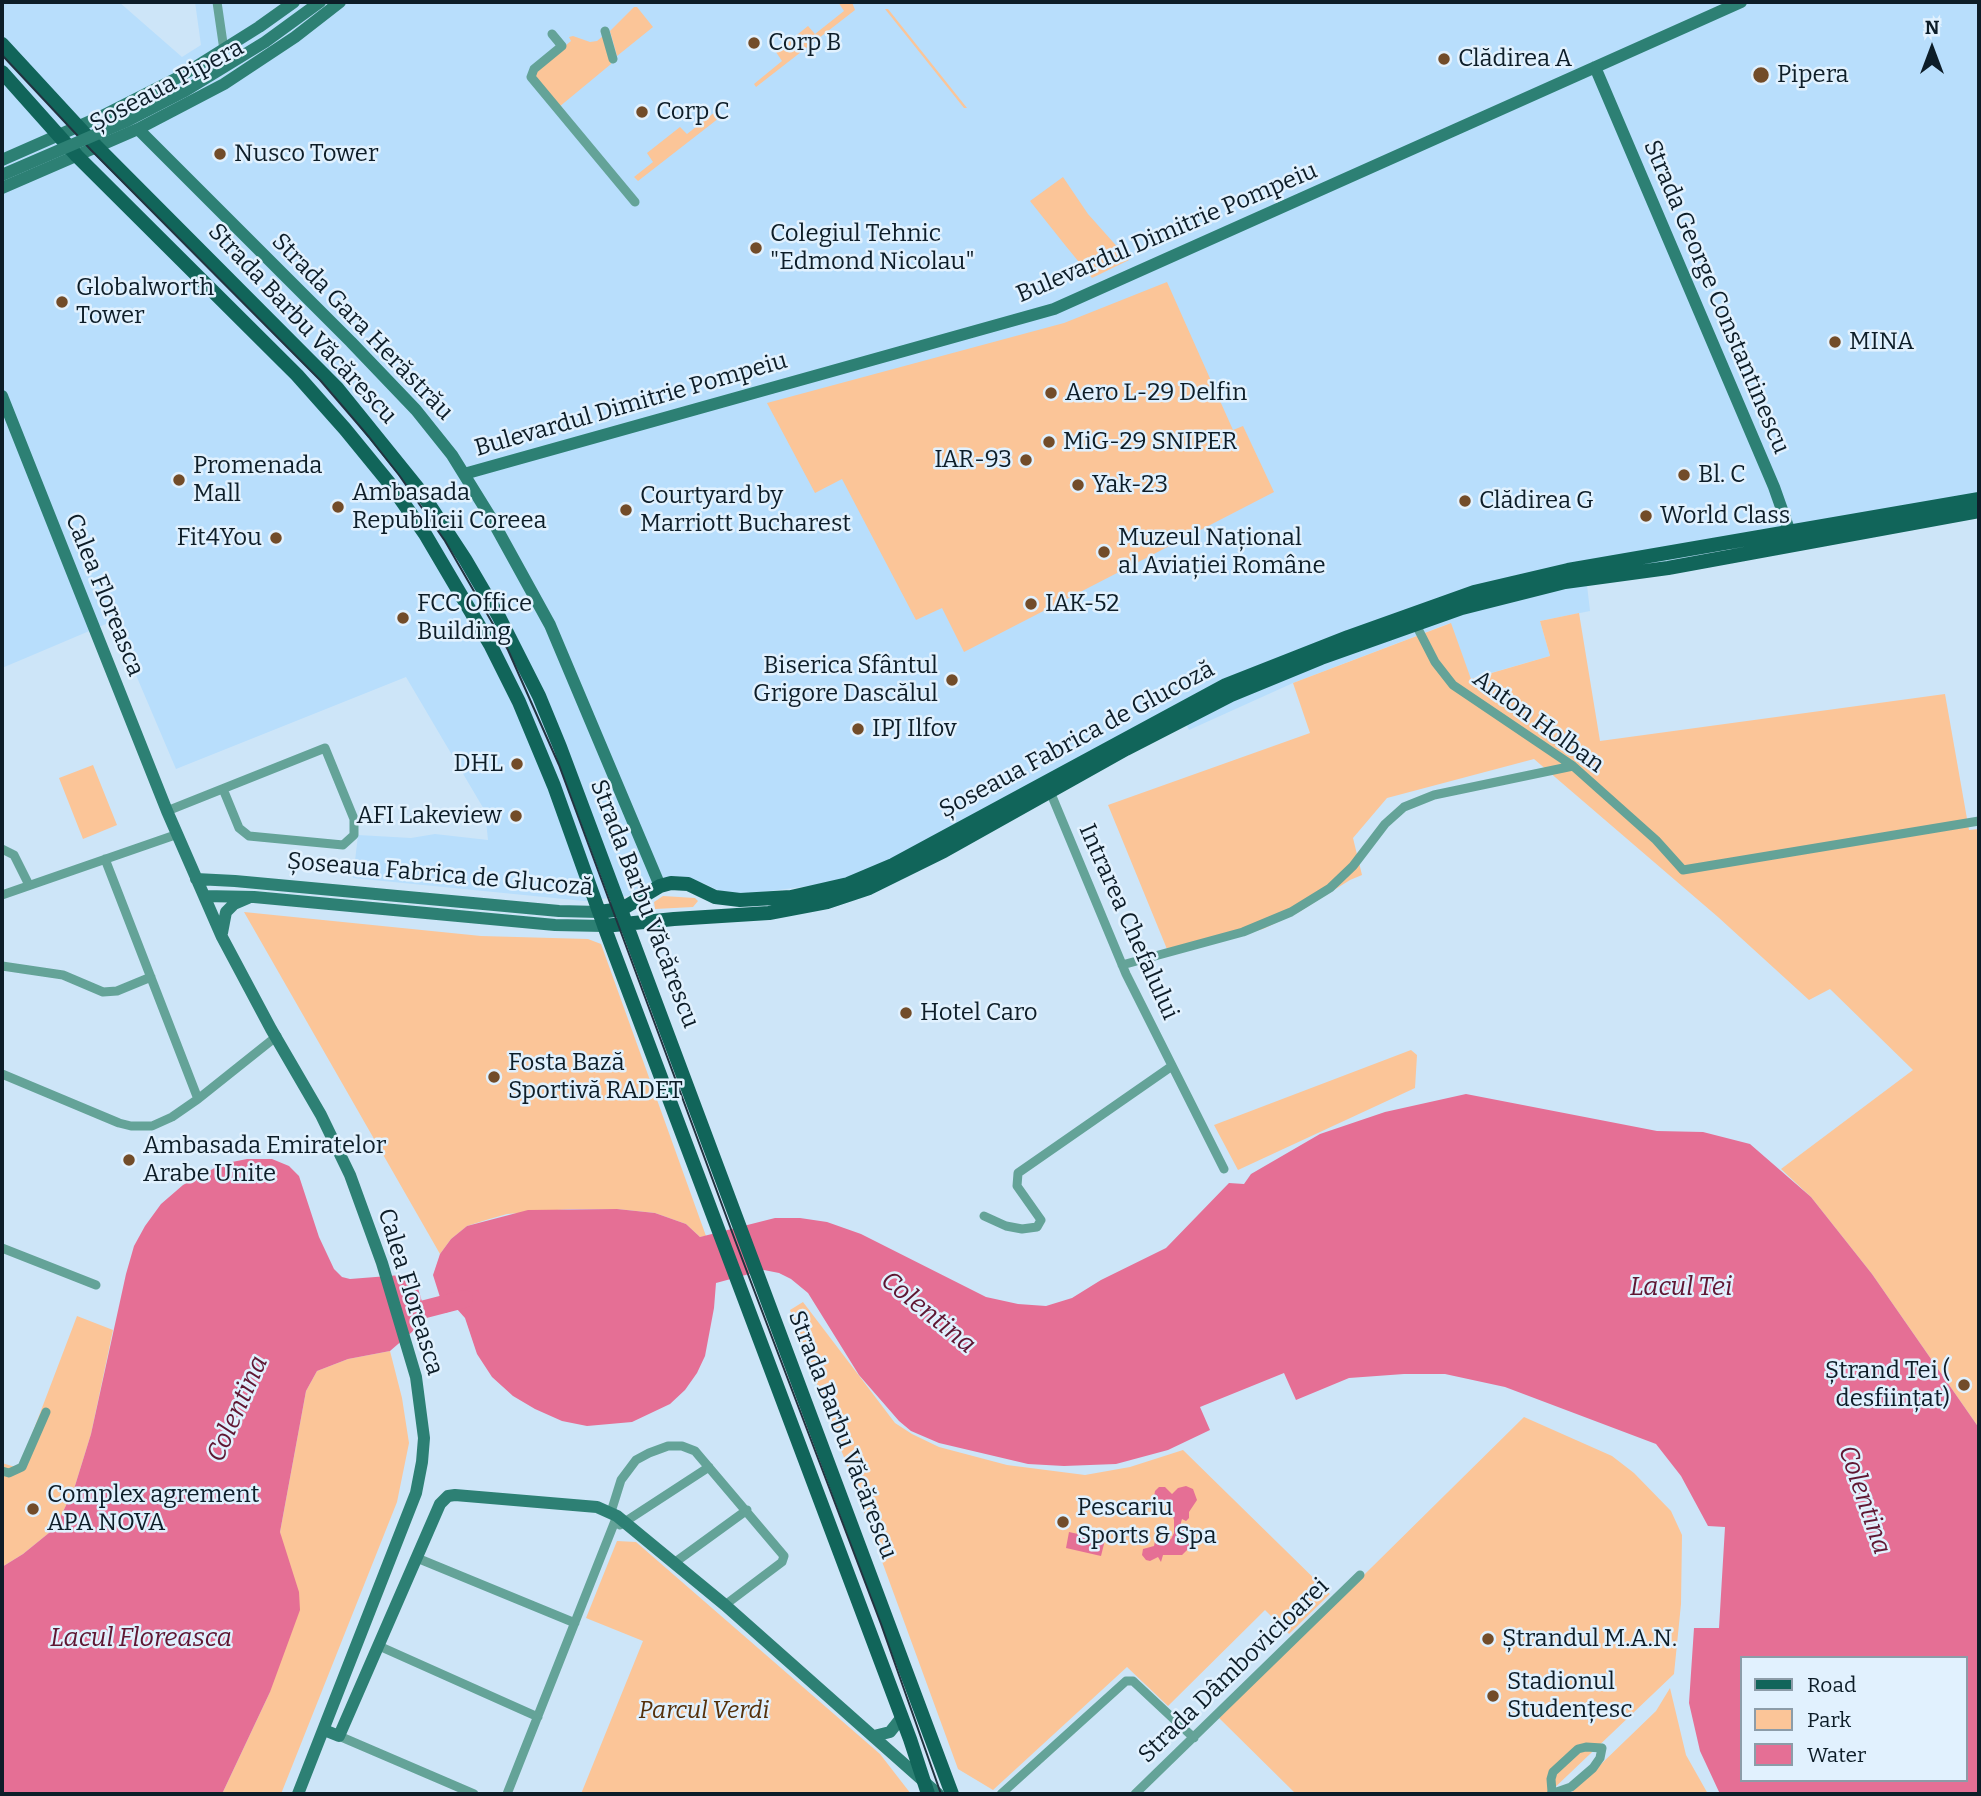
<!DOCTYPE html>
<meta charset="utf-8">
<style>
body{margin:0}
#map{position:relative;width:1981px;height:1796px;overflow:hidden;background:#cde5f8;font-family:Bitter,serif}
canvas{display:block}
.frame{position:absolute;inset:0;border:4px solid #0d1d28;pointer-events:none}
.legend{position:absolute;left:1740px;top:1656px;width:228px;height:126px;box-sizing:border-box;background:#e1f1fe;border:2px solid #8c9ca8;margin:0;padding:9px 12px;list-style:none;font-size:21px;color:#0d1d28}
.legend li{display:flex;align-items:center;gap:14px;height:35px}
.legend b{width:35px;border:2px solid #8c9ca8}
.north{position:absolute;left:1897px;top:14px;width:70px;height:70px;-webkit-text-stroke:5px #e1f1fe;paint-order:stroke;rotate:0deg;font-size:19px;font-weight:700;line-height:28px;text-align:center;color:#0d1d28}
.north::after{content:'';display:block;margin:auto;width:24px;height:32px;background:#0d1d28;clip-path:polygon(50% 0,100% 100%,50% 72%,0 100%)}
</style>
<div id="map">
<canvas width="1981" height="1796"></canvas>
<div class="frame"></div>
<ul class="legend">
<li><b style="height:9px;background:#11655a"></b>Road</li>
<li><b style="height:19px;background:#fbc598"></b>Park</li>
<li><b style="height:19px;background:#e56f95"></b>Water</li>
</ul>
<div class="north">N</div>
</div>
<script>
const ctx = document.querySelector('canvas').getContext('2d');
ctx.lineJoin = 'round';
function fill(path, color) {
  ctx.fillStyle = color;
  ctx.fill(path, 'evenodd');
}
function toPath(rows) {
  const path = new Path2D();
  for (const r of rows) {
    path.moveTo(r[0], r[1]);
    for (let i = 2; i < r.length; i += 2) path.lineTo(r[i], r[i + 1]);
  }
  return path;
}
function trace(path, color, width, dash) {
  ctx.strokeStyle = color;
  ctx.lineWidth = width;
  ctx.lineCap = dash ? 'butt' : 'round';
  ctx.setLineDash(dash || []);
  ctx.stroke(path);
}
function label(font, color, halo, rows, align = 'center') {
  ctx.font = font + ' Bitter,serif';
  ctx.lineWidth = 5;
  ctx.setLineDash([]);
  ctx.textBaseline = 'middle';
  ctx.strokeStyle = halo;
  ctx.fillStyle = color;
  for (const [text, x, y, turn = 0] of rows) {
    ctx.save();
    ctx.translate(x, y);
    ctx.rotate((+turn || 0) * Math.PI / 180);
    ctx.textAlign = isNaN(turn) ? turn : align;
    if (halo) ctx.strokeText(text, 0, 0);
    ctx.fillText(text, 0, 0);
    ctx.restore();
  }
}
const built = toPath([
 [2,2,119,2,182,57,201,45,195,2,1979,2,1979,504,1777,540,1586,577,1590,611,1540,621,1550,656,1470,679,1450,623,1293,683,1189,730,1177,705,903,857,833,883,730,896,703,883,671,878,634,895,584,901,353,878,358,835,411,838,435,834,488,840,485,811,406,677,176,769,113,621,2,668]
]);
const green = toPath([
 [838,2,852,2,855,10,756,87,754,84,782,61,776,52,808,26,815,34,844,11],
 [634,7,637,7,653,27,617,56,610,31],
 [885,9,888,9,967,108,964,108],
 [573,36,590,42,597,41,603,36,611,64,559,107,537,81,535,71,571,41,569,37],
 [715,112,719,118,638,181,634,177,653,162,647,153,680,127,687,134],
 [1063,177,1088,214,1129,260,1092,278,1065,245,1030,201],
 [1167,282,1233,430,1243,426,1274,492,964,652,942,608,916,620,842,479,815,493,767,403,1064,323],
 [1579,613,1600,741,1945,694,1969,830,1979,829,1979,1428,1872,1274,1811,1197,1781,1169,1913,1070,1830,989,1809,1000,1718,917,1534,759,1387,798,1353,838,1362,875,1350,880,1299,912,1263,929,1169,954,1108,805,1310,733,1293,683,1451,623,1471,679,1550,656,1540,621],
 [93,765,117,825,83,839,59,778],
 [663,896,695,898,698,901,693,907,655,909,654,902],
 [244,912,481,936,588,939,601,944,706,1236,700,1237,686,1224,655,1213,617,1209,570,1209,507,1214,486,1220,467,1226,451,1239,440,1254],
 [1411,1050,1417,1055,1415,1088,1238,1170,1214,1125],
 [803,1302,895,1423,912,1434,939,1447,1007,1465,1085,1475,1130,1467,1183,1450,1330,1594,1289,1634,1265,1610,1168,1706,1127,1667,993,1790,958,1769,790,1310],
 [77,1316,113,1330,91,1434,74,1489,55,1528,23,1554,2,1567,2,1463,15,1467,21,1463],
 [390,1351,402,1398,409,1443,397,1502,281,1794,222,1794,270,1692,282,1543,280,1532,306,1391,317,1371,348,1359],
 [1524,1417,1612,1456,1634,1473,1671,1511,1682,1535,1681,1604,1674,1674,1548,1794,1296,1794,1219,1718],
 [617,1541,636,1542,880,1754,911,1794,581,1794,643,1641,586,1618],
 [1670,1688,1686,1755,1708,1794,1570,1794,1656,1711]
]);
const water = toPath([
 [1466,1094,1657,1131,1703,1132,1750,1144,1811,1197,1872,1274,1979,1428,1979,1794,1720,1794,1700,1751,1689,1703,1694,1628,1719,1628,1725,1527,1708,1526,1681,1476,1656,1444,1505,1387,1445,1374,1404,1374,1349,1378,1296,1400,1284,1373,1200,1407,1210,1430,1168,1450,1116,1464,1064,1466,1028,1464,939,1443,911,1431,899,1421,859,1375,808,1293,791,1279,779,1273,764,1270,716,1283,714,1308,705,1356,697,1373,685,1390,670,1404,632,1422,587,1426,562,1421,535,1409,513,1396,492,1377,477,1354,465,1318,457,1309,445,1313,433,1275,440,1254,451,1239,467,1226,528,1210,617,1209,655,1213,686,1224,700,1237,775,1218,800,1218,827,1222,861,1234,986,1297,1018,1304,1046,1306,1072,1298,1101,1280,1166,1248,1229,1183,1244,1184,1251,1174,1320,1134,1385,1112],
 [1741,1658,1965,1658,1965,1780,1741,1780],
 [247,1159,272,1159,289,1166,299,1176,319,1237,334,1269,342,1277,350,1279,401,1275,416,1281,427,1319,390,1351,348,1359,317,1371,306,1391,280,1532,299,1592,300,1610,270,1692,222,1794,2,1794,2,1567,23,1554,55,1528,74,1489,91,1434,126,1274,134,1246,145,1226,161,1204,183,1185,222,1164],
 [1186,1486,1193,1489,1197,1500,1189,1512,1189,1518,1186,1521,1182,1519,1180,1526,1187,1534,1189,1529,1192,1530,1193,1544,1182,1555,1163,1555,1161,1562,1158,1557,1150,1561,1146,1560,1142,1555,1143,1549,1154,1546,1155,1541,1161,1545,1171,1539,1174,1533,1174,1520,1169,1502,1163,1504,1157,1502,1154,1497,1155,1491,1159,1487,1165,1487,1172,1494,1178,1488],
 [1069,1532,1105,1540,1101,1556,1066,1548]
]);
const river = toPath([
 [402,1315,464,1299]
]);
const street = toPath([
 [217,2,224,50],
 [605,31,613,59],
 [552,34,562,46,534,69,531,77,635,202],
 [1415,623,1435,662,1453,685,1573,766,1656,840,1683,870,1979,821],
 [1049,789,1126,974,1224,1169],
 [167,811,325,748,354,819,354,835,343,845,249,836,239,828,223,789],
 [2,849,14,855,29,885],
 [105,859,198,1099],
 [2,895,178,834],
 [1122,965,1243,932,1291,912,1330,888,1353,866,1385,824,1404,807,1434,795,1573,766],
 [2,966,63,975,103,992,117,991,151,977],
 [2,1074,119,1123,131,1126,152,1126,172,1117,198,1099,277,1036],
 [984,1216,1006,1226,1022,1229,1037,1227,1041,1220,1017,1186,1018,1173,1172,1066],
 [2,1248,96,1285],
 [2,1471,9,1473,22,1467,46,1412],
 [611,1512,621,1480,636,1460,649,1453,668,1446,682,1446,695,1451,784,1556,782,1562,725,1605],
 [620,1525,709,1467],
 [417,1558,575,1623],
 [674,1563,747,1510],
 [379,1646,538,1717],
 [339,1736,474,1794],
 [507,1794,617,1516],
 [1001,1794,1126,1681,1133,1681,1194,1738],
 [1135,1794,1360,1575],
 [1551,1794,1571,1787,1593,1768,1600,1758,1602,1748,1586,1747,1578,1749,1553,1772,1551,1779,1552,1792]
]);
const secondary = toPath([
 [1595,67,1774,487,1792,538],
 [138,129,351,342,416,410,452,455,491,518,550,625,660,886],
 [2,160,102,116,181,76,259,27,294,2],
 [2,188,138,129,224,84,295,37,340,2],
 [2,396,167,811,222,937,271,1029,321,1115,350,1175,382,1263,416,1377,424,1438,422,1462,416,1493,298,1794],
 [464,474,1054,309,1741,2],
 [196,879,235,881,559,911,599,912],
 [204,896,254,897,555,925,604,926],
 [222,933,226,912,234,904,248,898],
 [324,1730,339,1736,440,1504,448,1496,455,1495,597,1507,617,1516,725,1605,938,1794],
 [874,1736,890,1732,902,1717]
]);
const primary = toPath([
 [2,44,97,147,337,388,421,492,465,559,499,617,539,696,560,747,952,1794],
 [2,72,77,156,297,375,345,429,390,484,425,534,491,646,519,702,554,786,607,934,910,1739,928,1794],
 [599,912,622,909,660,886,671,883,688,884,715,897,740,900,791,897,848,884,893,865,1226,685,1348,637,1474,592,1568,570,1979,499],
 [604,926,674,919,769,913,827,902,869,888,944,851,1126,749,1231,695,1321,658,1462,608,1565,582,1668,568,1979,511]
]);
const tram = toPath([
 [2,55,91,150,320,380,369,437,399,475,445,541,508,650,559,765,735,1240,881,1624,941,1794]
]);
const secondaryBridge = toPath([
 [2,175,127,121,185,91,265,42,320,2]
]);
const markers = [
 [754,43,7,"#724c29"],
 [1444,59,7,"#724c29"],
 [1761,75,9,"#724c29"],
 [642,112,7,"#724c29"],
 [220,154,7,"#724c29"],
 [756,248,7,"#724c29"],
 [62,302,7,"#724c29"],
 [1835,342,7,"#724c29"],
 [1051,393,7,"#724c29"],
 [1049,442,7,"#724c29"],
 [1026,460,7,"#724c29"],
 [1684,475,7,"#724c29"],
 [179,480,7,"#724c29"],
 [1078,485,7,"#724c29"],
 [1465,501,7,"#724c29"],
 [338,507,7,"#724c29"],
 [626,510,7,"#724c29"],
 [1646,516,7,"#724c29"],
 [276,538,7,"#724c29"],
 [1104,552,7,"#724c29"],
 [1031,604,7,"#724c29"],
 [403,618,7,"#724c29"],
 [952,680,7,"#724c29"],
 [858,729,7,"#724c29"],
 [517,764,7,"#724c29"],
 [516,816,7,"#724c29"],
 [906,1013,7,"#724c29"],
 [494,1077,7,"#724c29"],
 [129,1160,7,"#724c29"],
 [1964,1385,7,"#724c29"],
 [33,1509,7,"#724c29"],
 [1063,1522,7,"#724c29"],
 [1488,1639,7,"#724c29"],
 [1493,1696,7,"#724c29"]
];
const poiNames = [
 ["Corp B",768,43],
 ["Clădirea A",1458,59],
 ["Pipera",1777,75],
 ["Corp C",656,112],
 ["Nusco Tower",234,154],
 ["Colegiul Tehnic",770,234],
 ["\"Edmond Nicolau\"",770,262],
 ["Globalworth",76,288],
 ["Tower",76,316],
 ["MINA",1849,342],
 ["Aero L-29 Delfin",1065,393],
 ["MiG-29 SNIPER",1063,442],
 ["IAR-93",1012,460,"right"],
 ["Promenada",193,466],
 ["Mall",193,494],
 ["Bl. C",1698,475],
 ["Yak-23",1092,485],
 ["Ambasada",352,493],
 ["Republicii Coreea",352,521],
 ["Courtyard by",640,496],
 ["Marriott Bucharest",640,524],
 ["Clădirea G",1479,501],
 ["World Class",1660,516],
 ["Fit4You",262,538,"right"],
 ["Muzeul Național",1118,538],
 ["al Aviației Române",1118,566],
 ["FCC Office",417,604],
 ["Building",417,632],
 ["IAK-52",1045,604],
 ["Biserica Sfântul",938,666,"right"],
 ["Grigore Dascălul",938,694,"right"],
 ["IPJ Ilfov",872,729],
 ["DHL",503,764,"right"],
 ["AFI Lakeview",502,816,"right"],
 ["Hotel Caro",920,1013],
 ["Fosta Bază",508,1063],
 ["Sportivă RADET",508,1091],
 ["Ambasada Emiratelor",143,1146],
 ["Arabe Unite",143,1174],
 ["Ștrand Tei (",1950,1371,"right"],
 ["desființat)",1950,1399,"right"],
 ["Complex agrement",47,1495],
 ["APA NOVA",47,1523],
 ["Pescariu",1077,1508],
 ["Sports & Spa",1077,1536],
 ["Ștrandul M.A.N.",1502,1639],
 ["Stadionul",1507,1682],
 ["Studențesc",1507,1710]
];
const streetNames = [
 ["Șoseaua Pipera",167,86,-28],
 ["Bulevardul Dimitrie Pompeiu",1167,233,-23],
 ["Strada George Constantinescu",1716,297,67],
 ["Strada Barbu Văcărescu",302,324,47],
 ["Strada Gara Herăstrău",362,327,46],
 ["Bulevardul Dimitrie Pompeiu",631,405,-16],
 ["Calea Floreasca",104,595,68],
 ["Anton Holban",1538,722,36],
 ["Șoseaua Fabrica de Glucoză",1077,740,-28],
 ["Șoseaua Fabrica de Glucoză",440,875,5],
 ["Strada Barbu Văcărescu",644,904,69],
 ["Intrarea Chefalului",1128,922,66],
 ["Calea Floreasca",410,1292,73],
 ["Strada Barbu Văcărescu",842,1435,69],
 ["Strada Dâmbovicioarei",1234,1671,-44]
];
const parkNames = [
 ["Parcul Verdi",704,1711]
];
const waterNames = [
 ["Lacul Tei",1681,1288],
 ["Colentina",928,1313,39],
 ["Colentina",238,1409,-66],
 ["Colentina",1864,1500,71],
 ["Lacul Floreasca",141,1639]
];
fill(built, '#b8defc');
fill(green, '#fbc598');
fill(water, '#e56f95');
trace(river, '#e56f95', 18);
trace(street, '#64a398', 9);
trace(secondary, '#2d8074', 12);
trace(primary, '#11655a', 14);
trace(tram, '#22333f', 2);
trace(secondaryBridge, '#2d8074', 12);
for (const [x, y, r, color] of markers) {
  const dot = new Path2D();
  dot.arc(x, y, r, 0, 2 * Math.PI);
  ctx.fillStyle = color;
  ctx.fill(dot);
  trace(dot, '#e1f1fe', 2.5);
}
label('24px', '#0d1d28', '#e1f1fe', poiNames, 'left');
label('24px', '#0d1d28', '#e1f1fe', streetNames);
label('italic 24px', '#55300a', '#e1f1fe', parkNames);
label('italic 26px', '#5f1632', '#e1f1fe', waterNames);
</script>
